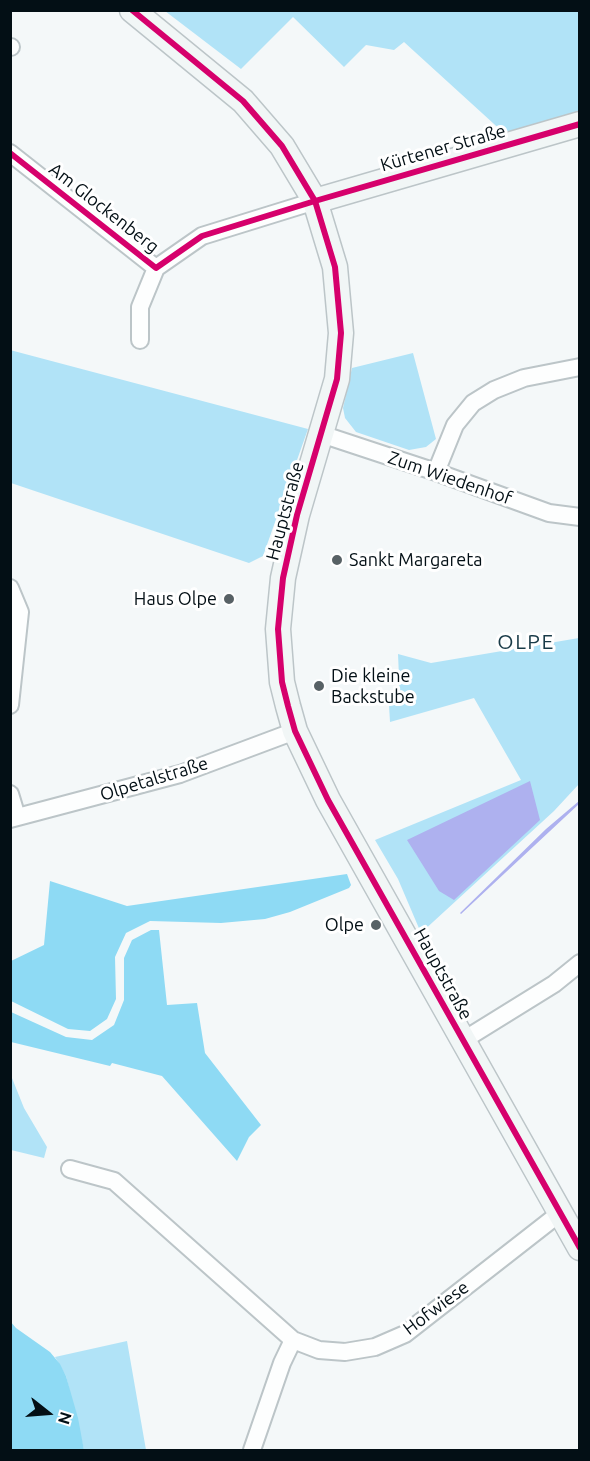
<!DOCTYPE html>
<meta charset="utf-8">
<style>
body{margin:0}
#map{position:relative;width:590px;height:1461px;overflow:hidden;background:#f4f8f9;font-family:Ubuntu,sans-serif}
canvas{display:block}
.frame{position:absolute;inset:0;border:12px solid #030f15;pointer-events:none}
.north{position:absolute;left:18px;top:1383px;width:60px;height:60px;-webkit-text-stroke:4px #fff;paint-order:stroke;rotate:107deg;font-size:16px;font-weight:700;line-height:24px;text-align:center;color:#030f15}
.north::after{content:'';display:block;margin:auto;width:21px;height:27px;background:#030f15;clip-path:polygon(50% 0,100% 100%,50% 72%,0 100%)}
</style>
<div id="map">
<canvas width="590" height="1461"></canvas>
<div class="frame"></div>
<div class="north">N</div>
</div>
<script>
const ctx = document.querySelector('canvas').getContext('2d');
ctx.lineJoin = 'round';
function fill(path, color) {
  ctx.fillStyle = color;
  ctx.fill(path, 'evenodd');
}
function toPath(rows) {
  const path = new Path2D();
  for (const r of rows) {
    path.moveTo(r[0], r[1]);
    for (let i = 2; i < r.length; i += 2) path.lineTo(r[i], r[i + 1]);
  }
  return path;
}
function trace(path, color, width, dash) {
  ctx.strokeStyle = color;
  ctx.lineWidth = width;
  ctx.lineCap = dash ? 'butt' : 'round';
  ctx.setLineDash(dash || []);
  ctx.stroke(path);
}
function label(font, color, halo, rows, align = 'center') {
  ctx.font = font + ' Ubuntu,sans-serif';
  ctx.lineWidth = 6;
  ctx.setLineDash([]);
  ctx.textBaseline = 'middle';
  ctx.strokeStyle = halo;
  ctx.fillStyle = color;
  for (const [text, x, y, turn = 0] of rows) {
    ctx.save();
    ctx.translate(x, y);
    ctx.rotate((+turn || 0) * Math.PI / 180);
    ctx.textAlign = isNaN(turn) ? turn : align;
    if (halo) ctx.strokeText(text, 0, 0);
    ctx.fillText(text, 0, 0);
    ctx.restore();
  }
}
const green = toPath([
 [165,11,579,11,579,113,505,134,404,42,394,50,366,45,344,67,293,17,241,69],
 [10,350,308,429,263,556,249,563,11,483],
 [413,353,436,439,426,447,409,450,356,432,345,418,343,408,352,368],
 [579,638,579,784,554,811,421,933,398,879,375,840,521,780,474,698,390,722,389,705,400,700,398,654,431,663],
 [10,1073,24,1108,47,1147,44,1158,11,1150],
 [127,1341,146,1450,84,1450,66,1376,55,1357]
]);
const forest = toPath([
 [347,874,351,885,349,888,290,912,265,919,221,923,150,921,126,933,115,957,116,999,107,1019,90,1031,68,1029,11,1001,11,961,44,945,50,881,127,906],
 [151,930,159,930,167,1005,197,1003,205,1053,261,1125,249,1137,237,1161,162,1076,112,1063,110,1066,11,1042,11,1012,66,1037,92,1040,114,1025,124,1000,124,958,132,940],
 [10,1321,16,1328,50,1352,60,1364,66,1376,78,1418,84,1450,11,1450]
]);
const water = toPath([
 [530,781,540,820,454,900,439,891,407,840],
 [579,801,579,804,461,914,460,913,546,829]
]);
const street = toPath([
 [10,47,11,47],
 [10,153,156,268,202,236,315,201],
 [140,340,140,307,156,268],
 [321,434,436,472,549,513,580,517],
 [436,472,455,425,473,403,494,390,524,378,580,367],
 [10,588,20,612,10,705],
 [10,794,17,817],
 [10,819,180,774,295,731],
 [462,1041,554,984,580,963],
 [70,1169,114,1181,293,1340,319,1350,345,1352,375,1347,405,1334,560,1213],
 [252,1450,282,1363,293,1340]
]);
const secondary = toPath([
 [132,10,243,101,282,146,315,201,335,267,341,333,337,379,297,515,283,578,278,629,282,682,288,706,295,731,328,800,580,1248],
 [315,201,580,124]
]);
const cycleway = toPath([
 [132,10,243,101,282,146,315,201,335,267,341,333,337,379,297,515,283,578,278,629,282,682,288,706,295,731,328,800,580,1248],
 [10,153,156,268,202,236,315,201,580,124]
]);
const markers = [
 [337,560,6,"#576165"],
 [229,599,6,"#576165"],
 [319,686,6,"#576165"],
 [376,925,6,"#576165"]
];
const streetNames = [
 ["Kürtener Straße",443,148,-16],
 ["Am Glockenberg",104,208,38],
 ["Zum Wiedenhof",450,478,19],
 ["Hauptstraße",285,511,-75],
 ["Olpetalstraße",154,779,-17],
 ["Hauptstraße",443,974,61],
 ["Hofwiese",436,1308,-37]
];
const poiNames = [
 ["Sankt Margareta",349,560],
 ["Haus Olpe",217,599,"right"],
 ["Die kleine",331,676],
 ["Backstube",331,697],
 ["Olpe",364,925,"right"]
];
const quarterNames = [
 ["OLPE",526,642]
];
fill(green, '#b1e3f7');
fill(forest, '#8edaf4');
fill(water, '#aeb1ef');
trace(street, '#bcc5c8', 20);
trace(secondary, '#bcc5c8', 27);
trace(street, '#fdfefe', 16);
trace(secondary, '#f1f6f6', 24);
trace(cycleway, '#d6006c', 6);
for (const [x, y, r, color] of markers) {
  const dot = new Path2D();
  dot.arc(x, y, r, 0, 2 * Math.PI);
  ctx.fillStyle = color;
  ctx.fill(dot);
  trace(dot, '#fff', 2);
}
label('18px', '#030f15', '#fff', streetNames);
label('18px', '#030f15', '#fff', poiNames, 'left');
ctx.letterSpacing = '1.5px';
label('21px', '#193b48', '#fff', quarterNames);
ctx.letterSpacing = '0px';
</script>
